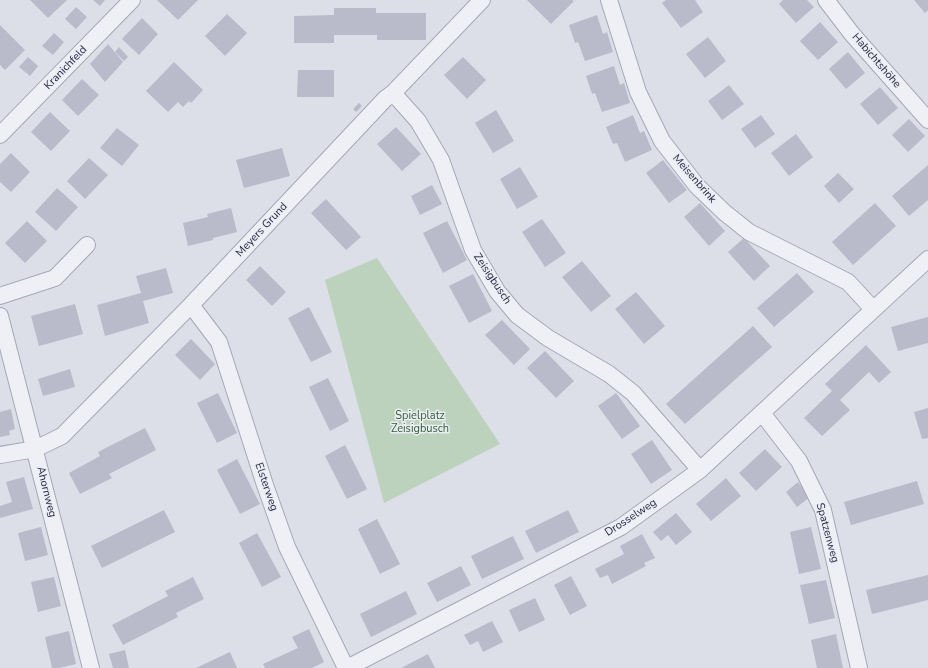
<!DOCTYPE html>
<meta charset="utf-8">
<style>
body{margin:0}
canvas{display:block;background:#dcdee8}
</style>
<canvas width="928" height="668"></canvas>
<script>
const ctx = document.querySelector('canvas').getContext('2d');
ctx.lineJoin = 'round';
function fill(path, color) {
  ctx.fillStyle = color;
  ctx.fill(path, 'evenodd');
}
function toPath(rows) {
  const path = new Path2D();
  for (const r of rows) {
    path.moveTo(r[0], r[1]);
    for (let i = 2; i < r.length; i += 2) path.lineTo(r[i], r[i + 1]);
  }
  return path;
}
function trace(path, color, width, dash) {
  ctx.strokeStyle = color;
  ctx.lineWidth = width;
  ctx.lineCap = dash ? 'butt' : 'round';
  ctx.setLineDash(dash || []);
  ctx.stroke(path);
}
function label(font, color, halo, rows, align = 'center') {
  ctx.font = font + ' "Nunito Sans",sans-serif';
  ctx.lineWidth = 3;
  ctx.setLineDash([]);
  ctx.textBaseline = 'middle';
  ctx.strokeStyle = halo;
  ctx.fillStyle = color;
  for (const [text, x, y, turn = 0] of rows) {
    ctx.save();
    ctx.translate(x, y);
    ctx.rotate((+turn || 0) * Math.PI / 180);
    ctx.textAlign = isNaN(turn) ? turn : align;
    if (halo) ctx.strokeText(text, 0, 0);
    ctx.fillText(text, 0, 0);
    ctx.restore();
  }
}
const green = toPath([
 [377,258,500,444,384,503,325,280]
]);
const building = toPath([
 [30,0,67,0,48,18],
 [93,0,105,0,100,6],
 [157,0,198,0,178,20],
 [527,0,572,0,574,1,551,24],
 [666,0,695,0,703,12,681,28,662,3],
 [783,0,807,0,814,7,796,23,779,4],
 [914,0,928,0,928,10,925,13],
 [76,7,87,17,76,29,65,19],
 [334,8,376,8,376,13,426,13,426,40,377,40,377,35,334,35,334,43,294,43,294,16,334,15],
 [227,14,247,33,225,56,205,36],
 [597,15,603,34,607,32,613,52,585,61,578,42,575,43,569,25],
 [142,18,158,34,139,55,122,39],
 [820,22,838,42,818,60,800,41],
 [0,25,25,50,5,70,0,65],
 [54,33,64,42,53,55,42,46],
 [708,37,726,61,705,78,686,54],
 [108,44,123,62,105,82,90,64],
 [119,47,128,57,124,61,115,52],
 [848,52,865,73,846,89,829,69],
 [28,57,38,66,30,76,19,67],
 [463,57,486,80,467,99,444,75],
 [174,62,203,90,191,103,189,101,183,107,178,102,168,112,146,91],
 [614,66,620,85,624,83,630,103,602,112,595,93,592,94,586,76],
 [298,70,334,70,334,97,297,97],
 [82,79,99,95,78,116,62,100],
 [729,85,744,104,722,120,708,101],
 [880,87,898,108,878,125,860,104],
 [359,103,362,106,356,112,353,109],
 [496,110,514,141,493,153,475,123],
 [50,112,70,131,51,151,31,132],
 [633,115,640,133,644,131,652,150,625,162,617,143,613,144,606,127],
 [761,115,775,134,755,148,741,129],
 [909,119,925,136,908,152,892,135],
 [396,127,421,154,402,171,377,144],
 [117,128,139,145,122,166,100,148],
 [796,134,813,157,789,176,771,153],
 [282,148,290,176,244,188,236,160],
 [11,153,30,172,11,192,0,182,0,164],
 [89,158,108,175,85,199,67,181],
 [663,160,687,190,669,203,646,173],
 [928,165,928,200,909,216,892,196],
 [520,167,538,197,517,209,500,179],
 [838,173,854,189,839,203,824,186],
 [432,185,442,204,420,215,411,196],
 [57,188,78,207,56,231,35,212],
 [326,199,361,237,346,250,311,213],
 [700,203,725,231,709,246,684,217],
 [875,203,896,226,853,265,832,242],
 [231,208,237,232,213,238,213,240,188,246,183,223,208,217,207,214],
 [542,219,566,253,545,267,522,232],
 [27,221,47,241,25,263,5,243],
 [447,221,467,260,443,273,423,233],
 [744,238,770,266,754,281,728,252],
 [582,261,611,296,591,312,562,277],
 [260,266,286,292,272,306,246,280],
 [166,268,173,293,143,301,149,323,105,336,97,305,141,293,136,276],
 [797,273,814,292,774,327,757,308],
 [473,274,492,311,469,323,449,286],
 [636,292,665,326,644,344,615,309],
 [75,304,83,334,39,346,31,316],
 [309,307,332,352,311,362,288,318],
 [928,317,928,343,898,351,891,327],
 [502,320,530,349,514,365,485,335],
 [753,326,772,347,685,424,666,404],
 [191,339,215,364,200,380,175,355],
 [866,345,891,372,879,383,869,372,840,400,850,410,822,436,804,418,832,391,825,384],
 [545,351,574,381,556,398,527,368],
 [70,369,75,387,43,396,38,379],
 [328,378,349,421,330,431,309,387],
 [218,393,237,433,217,443,197,403],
 [616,393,640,426,622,439,598,406],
 [928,408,928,438,922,439,914,412],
 [11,409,15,429,9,431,10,435,0,437,0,412],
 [145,428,156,450,109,474,112,478,80,494,69,473,100,456,98,452],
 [652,440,672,470,651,484,631,454],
 [345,445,367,489,347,499,325,456],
 [765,449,782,467,756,491,739,473],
 [237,459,260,504,240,514,217,470],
 [24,477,33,509,0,518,0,506,12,502,6,482],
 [726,478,741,496,711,521,696,504],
 [917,481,924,504,851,525,844,502],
 [798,482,810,497,797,507,786,492],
 [164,510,175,532,102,568,91,546],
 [568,510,579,532,536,553,525,531],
 [676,513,692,532,676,545,668,535,661,541,653,532],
 [377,519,400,564,380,574,358,529],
 [41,527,48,555,25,561,18,533],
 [811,527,821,569,799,574,790,532],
 [257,533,281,577,262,587,239,543],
 [642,534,655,558,644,563,646,566,612,584,608,575,600,578,595,569,624,554,620,546],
 [513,536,524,559,482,579,471,556],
 [461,566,471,585,437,602,427,583],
 [928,575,928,600,872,614,866,590],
 [571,576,587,606,570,615,554,585],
 [54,577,61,606,38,612,31,582],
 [193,577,204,599,176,613,178,617,123,645,112,625,168,596,165,591],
 [826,580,835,618,809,624,800,585],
 [406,591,417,614,371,637,360,614],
 [535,598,545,620,519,632,509,610],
 [492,621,503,642,483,652,478,641,470,645,464,635],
 [309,629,324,662,312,668,265,668,263,664,298,648,292,637],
 [69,631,76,664,59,668,52,668,45,637],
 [836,634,843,668,817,668,811,640],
 [125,650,129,668,113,668,109,654],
 [230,652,237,668,196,668],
 [428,654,435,668,401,668]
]);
const minor = toPath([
 [609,0,638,92,662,141,697,186,724,212,749,232,848,282,873,309],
 [826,0,852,34,928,120],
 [393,93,418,121,441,160,473,250,497,291,517,315,548,338,609,374,633,393,700,470],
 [0,135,132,0],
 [0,296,55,278,87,245],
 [191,305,219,342,265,485,287,547,346,668],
 [0,316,91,668],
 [762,413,799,461,823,510,859,668],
 [0,455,35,449,62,436,191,305,385,99,393,93,482,0],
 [347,668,621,527,700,470,928,259]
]);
const streetNames = [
 ["Habichtshöhe",876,61,49],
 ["Kranichfeld",66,68,-46],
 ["Meisenbrink",694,179,49],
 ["Meyers Grund",262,230,-47],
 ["Zeisigbusch",492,279,56],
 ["Elsterweg",266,487,71],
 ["Ahornweg",46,492,76],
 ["Drosselweg",631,518,-33],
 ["Spatzenweg",827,533,75]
];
const parkNames = [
 ["Spielplatz",420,416],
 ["Zeisigbusch",420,429]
];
fill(green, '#bcd2bd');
fill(building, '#b9bbcb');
trace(minor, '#a5a7b5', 18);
trace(minor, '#eff0f6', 16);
label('11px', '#25273f', '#ebedf5', streetNames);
label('11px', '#315c34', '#ebedf5', parkNames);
</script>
